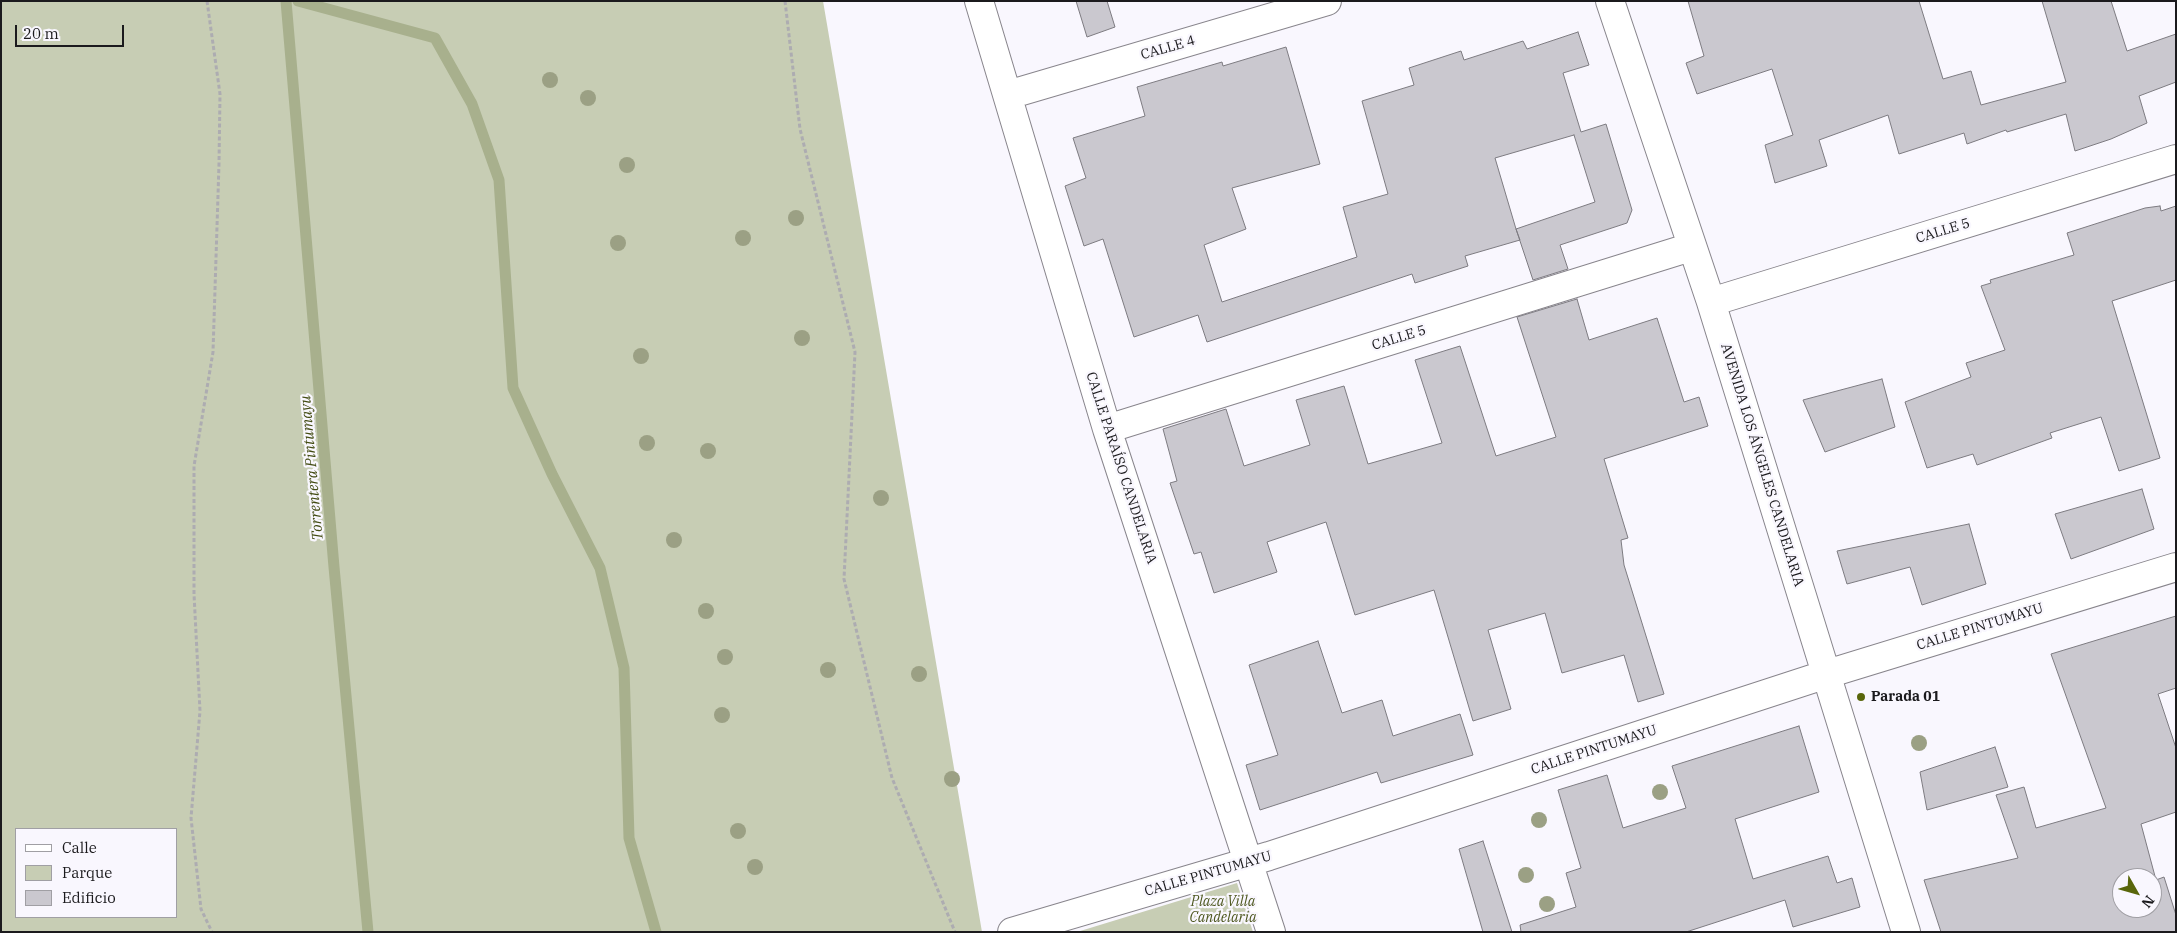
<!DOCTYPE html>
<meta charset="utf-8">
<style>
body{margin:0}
#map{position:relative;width:2177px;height:933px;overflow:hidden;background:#f9f7fe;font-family:"IBM Plex Serif",serif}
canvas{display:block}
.frame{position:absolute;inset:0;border:2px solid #1b1a1d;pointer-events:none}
.legend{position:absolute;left:15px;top:828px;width:162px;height:90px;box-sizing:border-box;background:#f9f7fe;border:1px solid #a09fa4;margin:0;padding:6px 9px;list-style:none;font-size:15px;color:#1b1a1d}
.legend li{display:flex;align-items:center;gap:10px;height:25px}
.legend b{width:25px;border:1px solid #a09fa4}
.north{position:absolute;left:2112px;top:868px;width:50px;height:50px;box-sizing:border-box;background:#f9f7fe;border:1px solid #a09fa4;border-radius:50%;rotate:128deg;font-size:14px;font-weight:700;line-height:20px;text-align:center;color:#1b1a1d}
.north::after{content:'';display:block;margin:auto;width:18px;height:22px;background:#59660b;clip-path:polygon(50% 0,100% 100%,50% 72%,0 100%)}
.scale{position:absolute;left:15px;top:25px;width:109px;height:22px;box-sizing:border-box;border:2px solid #1b1a1d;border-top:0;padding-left:6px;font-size:15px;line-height:18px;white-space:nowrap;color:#1b1a1d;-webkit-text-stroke:4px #f9f7fe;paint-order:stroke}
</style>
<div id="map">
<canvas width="2177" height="933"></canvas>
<div class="frame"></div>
<ul class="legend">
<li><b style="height:6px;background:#fff"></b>Calle</li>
<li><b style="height:14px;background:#c7cdb4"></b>Parque</li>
<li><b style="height:14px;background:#cac8cf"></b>Edificio</li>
</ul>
<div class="north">N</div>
<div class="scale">20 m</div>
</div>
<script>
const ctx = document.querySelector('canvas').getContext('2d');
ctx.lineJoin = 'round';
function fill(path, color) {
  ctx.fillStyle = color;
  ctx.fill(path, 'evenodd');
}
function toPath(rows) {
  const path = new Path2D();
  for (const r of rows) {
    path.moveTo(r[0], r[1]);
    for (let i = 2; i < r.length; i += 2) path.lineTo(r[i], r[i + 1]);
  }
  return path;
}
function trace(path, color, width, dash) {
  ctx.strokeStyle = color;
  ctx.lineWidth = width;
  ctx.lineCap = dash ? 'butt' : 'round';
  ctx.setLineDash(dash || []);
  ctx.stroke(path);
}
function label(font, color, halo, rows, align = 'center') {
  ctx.font = font + ' "IBM Plex Serif",serif';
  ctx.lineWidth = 4.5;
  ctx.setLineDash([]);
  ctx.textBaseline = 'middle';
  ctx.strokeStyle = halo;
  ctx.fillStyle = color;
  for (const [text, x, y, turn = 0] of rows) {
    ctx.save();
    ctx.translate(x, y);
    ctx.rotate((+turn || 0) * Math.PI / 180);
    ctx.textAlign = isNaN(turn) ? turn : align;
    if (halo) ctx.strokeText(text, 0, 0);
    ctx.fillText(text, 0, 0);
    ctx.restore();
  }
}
const green = toPath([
 [1,1,823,1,982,932,1,932],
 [16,829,176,829,176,917,16,917],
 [1237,883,1253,932,1077,932]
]);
const stream = toPath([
 [286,1,334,567,368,932],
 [298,1,435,38,472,104,499,180,513,388,552,474,600,568,624,668,629,838,656,932]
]);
const building = toPath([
 [1076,1,1107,1,1115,27,1087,37,1076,1],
 [1688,1,1919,1,1943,79,1971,71,1981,105,2066,82,2042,1,2111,1,2127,51,2176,34,2176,82,2139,96,2147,123,2111,139,2075,151,2066,114,2007,132,2006,130,1967,144,1964,133,1899,154,1888,115,1819,140,1827,166,1775,183,1765,145,1793,135,1772,69,1697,94,1686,63,1704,56,1688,1],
 [1578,32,1589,65,1563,73,1581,132,1606,124,1632,210,1627,223,1560,245,1568,269,1533,280,1516,229,1520,240,1465,256,1468,266,1415,283,1412,274,1207,342,1198,315,1134,337,1103,239,1084,246,1065,186,1086,178,1073,138,1145,116,1137,87,1222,62,1223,66,1286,47,1320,164,1232,188,1246,229,1204,245,1222,302,1357,257,1343,207,1388,194,1362,101,1414,85,1409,68,1461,51,1464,60,1523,41,1527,49,1578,32],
 [1574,135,1595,202,1516,229,1495,158,1574,135],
 [2160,206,2161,211,2176,206,2176,280,2112,301,2160,458,2119,471,2101,417,2050,433,2052,438,1977,465,1973,454,1927,468,1905,402,1971,377,1966,363,2005,350,1981,286,1991,283,1990,280,2074,255,2067,233,2145,208,2160,206],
 [1577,299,1589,340,1657,318,1684,402,1699,397,1708,426,1604,459,1628,538,1621,540,1624,565,1664,694,1638,702,1624,655,1562,673,1545,613,1488,630,1511,709,1473,721,1434,590,1355,615,1326,522,1267,542,1277,572,1214,593,1201,552,1194,554,1170,483,1177,481,1163,429,1226,409,1244,466,1310,445,1296,400,1344,386,1368,464,1442,443,1415,360,1460,346,1496,456,1556,437,1517,317,1577,299],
 [1882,379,1895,427,1825,452,1803,400,1882,379],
 [2142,489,2154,529,2071,559,2055,514,2142,489],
 [1969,524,1986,584,1922,605,1910,567,1847,584,1837,551,1969,524],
 [2176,616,2176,688,2158,694,2176,748,2176,812,2141,824,2156,880,2164,877,2176,915,2176,932,1941,932,1924,880,2018,858,1996,795,2024,787,2036,828,2106,808,2051,654,2176,616],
 [2122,878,2152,878,2152,908,2122,908,2122,878],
 [1318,641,1342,713,1382,700,1393,736,1460,714,1473,755,1381,783,1377,772,1260,810,1246,765,1278,755,1249,665,1318,641],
 [1799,726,1819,792,1735,819,1753,879,1828,856,1837,883,1852,878,1860,907,1793,927,1785,900,1686,932,1521,932,1520,925,1576,907,1566,873,1581,868,1558,790,1607,775,1623,828,1686,808,1672,766,1799,726],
 [1995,747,2008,787,1927,810,1920,772,1995,747],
 [1483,841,1512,932,1483,932,1459,849,1483,841]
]);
const path = toPath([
 [207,1,220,94,219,164,213,352,194,466,194,594,200,711,191,818,201,909,212,932],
 [785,1,800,129,855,352,844,579,892,778,955,932]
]);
const street = toPath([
 [979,1,1107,429,1271,932],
 [1610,1,1711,302,1906,932],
 [1008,95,1327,1],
 [1711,302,2176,159],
 [1107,429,1691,247],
 [1012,932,1269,856,1827,674,2176,567]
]);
const trees = [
 [550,80],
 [588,98],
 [627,165],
 [796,218],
 [743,238],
 [618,243],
 [802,338],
 [641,356],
 [647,443],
 [708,451],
 [881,498],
 [674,540],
 [706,611],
 [725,657],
 [828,670],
 [919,674],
 [722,715],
 [1919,743],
 [952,779],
 [1660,792],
 [1539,820],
 [738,831],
 [755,867],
 [1526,875],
 [1547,904]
];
const markers = [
 [1861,697,5,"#59660b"]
];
const streetNames = [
 ["CALLE 4",1168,48,-16],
 ["CALLE 5",1943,231,-17],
 ["CALLE 5",1399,338,-17],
 ["AVENIDA LOS ÁNGELES CANDELARIA",1762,465,73],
 ["CALLE PARAÍSO CANDELARIA",1121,468,72],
 ["CALLE PINTUMAYU",1980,627,-17],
 ["CALLE PINTUMAYU",1594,750,-18],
 ["CALLE PINTUMAYU",1208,874,-16]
];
const poiNames = [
 ["Parada 01",1871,697]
];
const parkNames = [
 ["Plaza Villa",1223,902],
 ["Candelaria",1223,918]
];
const waterNames = [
 ["Torrentera Pintumayu",312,468,-95]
];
fill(green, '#c7cdb4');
trace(stream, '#a8b08d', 11);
fill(building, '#cac8cf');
trace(building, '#7d7b81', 1);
trace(street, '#88858c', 30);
trace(path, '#adacb1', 3, [4, 2.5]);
trace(street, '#fff', 28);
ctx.fillStyle = '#9ba084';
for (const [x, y] of trees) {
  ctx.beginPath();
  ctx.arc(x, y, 8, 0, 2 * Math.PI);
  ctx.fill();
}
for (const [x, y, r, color] of markers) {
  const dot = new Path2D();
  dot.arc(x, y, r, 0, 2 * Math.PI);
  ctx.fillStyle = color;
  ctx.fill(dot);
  trace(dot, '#f9f7fe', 2);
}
label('14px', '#1b1a1d', '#f9f7fe', streetNames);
label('bold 14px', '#1b1a1d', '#f9f7fe', poiNames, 'left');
label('italic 14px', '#4e5820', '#f9f7fe', parkNames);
label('italic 15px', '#424b12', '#f9f7fe', waterNames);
</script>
